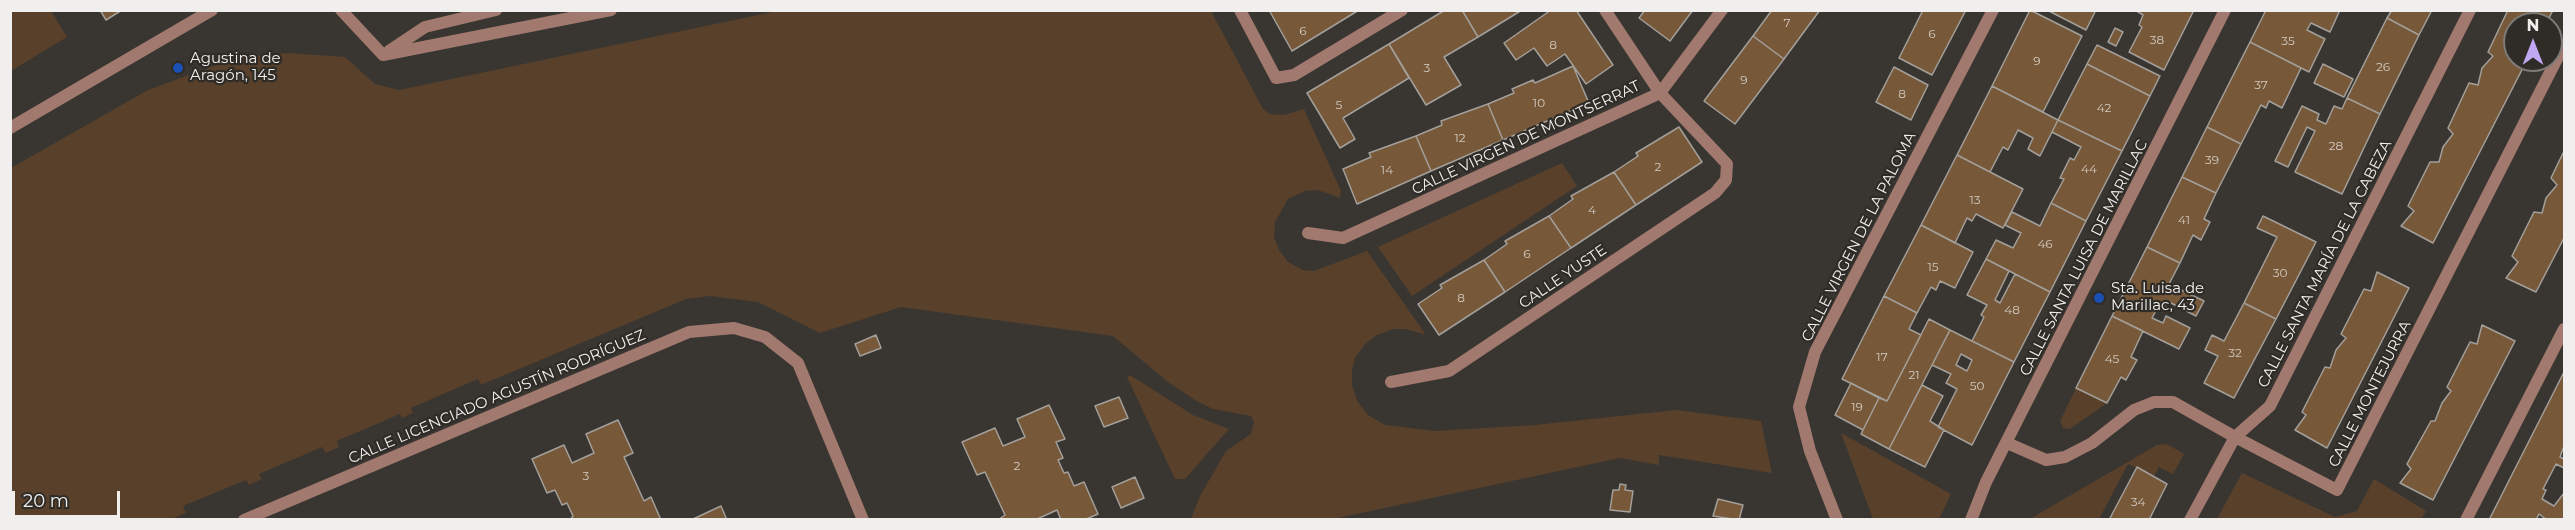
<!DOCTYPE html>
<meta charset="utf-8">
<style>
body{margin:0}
#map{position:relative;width:2575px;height:530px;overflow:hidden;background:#393632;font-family:Montserrat,sans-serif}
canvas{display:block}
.frame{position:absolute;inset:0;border:12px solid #f1efed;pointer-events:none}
.north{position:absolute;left:2503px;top:12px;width:60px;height:60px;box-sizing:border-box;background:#2f2c28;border:2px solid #7d7a77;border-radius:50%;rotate:0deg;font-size:16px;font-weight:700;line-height:24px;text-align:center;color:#f1efed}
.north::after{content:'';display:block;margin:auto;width:21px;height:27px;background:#c1a8f3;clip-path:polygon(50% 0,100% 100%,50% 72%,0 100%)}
.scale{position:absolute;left:12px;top:491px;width:108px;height:27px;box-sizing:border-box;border:3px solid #f1efed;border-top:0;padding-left:8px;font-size:18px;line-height:21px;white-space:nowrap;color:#f1efed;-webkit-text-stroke:4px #2f2c28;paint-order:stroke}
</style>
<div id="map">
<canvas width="2575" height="530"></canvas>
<div class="frame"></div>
<div class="north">N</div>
<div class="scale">20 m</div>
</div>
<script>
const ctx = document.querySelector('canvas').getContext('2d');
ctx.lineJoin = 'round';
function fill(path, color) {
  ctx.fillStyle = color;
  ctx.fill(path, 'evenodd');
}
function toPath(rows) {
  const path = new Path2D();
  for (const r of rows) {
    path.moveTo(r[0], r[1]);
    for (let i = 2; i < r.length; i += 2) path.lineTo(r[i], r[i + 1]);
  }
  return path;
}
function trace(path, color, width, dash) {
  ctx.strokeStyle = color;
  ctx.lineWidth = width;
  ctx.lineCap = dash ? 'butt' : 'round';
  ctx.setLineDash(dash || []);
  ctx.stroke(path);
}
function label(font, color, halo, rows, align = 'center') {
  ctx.font = font + ' Montserrat,sans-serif';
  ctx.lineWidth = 4.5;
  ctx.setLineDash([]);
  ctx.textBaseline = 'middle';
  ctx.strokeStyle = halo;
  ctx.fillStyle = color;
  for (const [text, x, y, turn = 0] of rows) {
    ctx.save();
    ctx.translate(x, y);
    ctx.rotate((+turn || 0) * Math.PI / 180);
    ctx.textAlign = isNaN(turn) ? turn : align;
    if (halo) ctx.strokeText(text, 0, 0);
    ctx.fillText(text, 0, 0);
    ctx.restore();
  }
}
const green = toPath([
 [11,10,51,11,67,37,11,71],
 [782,10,1211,11,1263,109,1270,114,1284,115,1304,109,1341,191,1340,198,1318,190,1305,191,1288,199,1275,222,1274,237,1279,250,1288,262,1303,270,1314,271,1367,251,1424,332,1423,337,1423,334,1405,329,1394,329,1377,335,1365,344,1355,358,1352,370,1352,385,1357,401,1368,415,1385,425,1435,431,1535,425,1676,410,1761,421,1772,473,1659,455,1659,465,1620,458,1333,519,1191,519,1200,496,1226,451,1251,434,1254,422,1251,416,1213,409,1195,400,1168,382,1113,336,901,307,820,333,758,302,710,296,686,299,481,385,478,379,411,408,413,413,402,418,400,414,337,441,339,447,326,453,322,447,259,474,262,479,249,485,246,480,183,506,186,513,171,519,11,519,11,168,148,90,236,58,287,53,345,57,375,84,399,90],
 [1562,163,1577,186,1412,296,1378,247],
 [1130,375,1193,415,1229,429,1185,479,1175,479,1127,377],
 [2076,388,2107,403,2070,429,2063,428,2060,421],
 [1841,433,1951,494,1939,519,1873,519],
 [2167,444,2184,454,2173,474,2159,467,2154,476,2128,464,2099,519,2028,520,2157,445],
 [2242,473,2335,517,2357,511,2374,479,2426,511,2421,520,2217,519]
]);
const building = toPath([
 [100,10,122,10,106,20,100,10],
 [1269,10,1359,10,1292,51,1269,10],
 [1445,10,1462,10,1478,37,1444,57,1461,85,1426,105,1389,44,1445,10],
 [1462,10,1522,10,1478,37,1462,10],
 [1551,10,1576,10,1613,65,1586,84,1565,54,1547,66,1534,48,1516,60,1504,43,1551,10],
 [1645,10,1693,10,1670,41,1639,18,1645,10],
 [1772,10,1820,10,1784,59,1753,36,1772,10],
 [1923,10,1966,10,1932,75,1899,58,1923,10],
 [2030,10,2082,36,2043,112,1992,86,2030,10],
 [2047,10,2096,10,2086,30,2047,10],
 [2135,10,2194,10,2164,70,2129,52,2142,27,2139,25,2143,15,2135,10],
 [2266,10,2340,10,2330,32,2311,23,2307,30,2325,39,2309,72,2250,42,2266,10],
 [2392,10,2432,10,2419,35,2387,18,2392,10],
 [2508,10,2553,10,2546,24,2515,24,2515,60,2527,60,2433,243,2401,226,2414,211,2408,206,2430,162,2439,162,2443,147,2453,134,2448,128,2469,83,2478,85,2482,68,2493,56,2488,52,2508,10],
 [2387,18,2419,35,2380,114,2347,98,2387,18],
 [2115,28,2123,32,2116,46,2108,42,2115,28],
 [1753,36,1784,59,1735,124,1704,101,1753,36],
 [2250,42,2301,68,2282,108,2269,101,2266,108,2261,105,2241,144,2207,127,2250,42],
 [1389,44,1409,78,1343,118,1355,139,1340,148,1307,93,1389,44],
 [2097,45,2160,76,2150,96,2087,64,2097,45],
 [2087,64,2150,96,2122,151,2058,120,2087,64],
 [2323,64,2353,79,2344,97,2314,83,2323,64],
 [1573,66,1589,103,1503,140,1488,104,1514,93,1512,89,1533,80,1535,83,1573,66],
 [1894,67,1928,85,1911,120,1876,102,1894,67],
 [1992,86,2058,120,2040,156,2028,149,2033,138,2018,130,2008,150,2003,147,1990,172,1957,155,1992,86],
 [2347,98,2380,114,2342,194,2295,172,2315,131,2307,127,2288,167,2275,161,2302,106,2319,114,2317,120,2326,124,2334,106,2342,109,2347,98],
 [1488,104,1503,140,1431,171,1416,136,1442,125,1441,121,1488,104],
 [2058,120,2122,151,2086,221,2051,203,2064,179,2060,178,2070,158,2074,160,2081,147,2052,132,2058,120],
 [1679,127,1702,162,1636,205,1614,172,1638,156,1636,153,1679,127],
 [2207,127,2241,144,2216,193,2182,177,2207,127],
 [1416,136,1431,171,1357,204,1343,169,1371,157,1369,153,1416,136],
 [2564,151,2564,238,2536,292,2506,278,2518,262,2512,256,2534,212,2542,213,2546,198,2557,185,2551,178,2564,151],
 [1957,155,2023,189,2003,228,1976,214,1972,221,1967,218,1955,243,1921,225,1957,155],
 [1614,172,1636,205,1571,248,1549,216,1573,199,1571,196,1614,172],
 [2182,177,2216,193,2204,219,2210,222,2201,240,2193,235,2180,263,2147,247,2182,177],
 [2051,203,2086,221,2050,292,1986,259,1996,240,2013,248,2021,233,2005,225,2012,212,2040,226,2051,203],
 [1549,216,1571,248,1505,292,1484,260,1507,244,1505,241,1549,216],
 [2263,216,2316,242,2276,319,2244,303,2277,237,2257,228,2263,216],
 [1921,225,1973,252,1955,288,1940,281,1936,290,1931,287,1917,313,1884,296,1921,225],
 [2147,247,2180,263,2169,284,2204,301,2196,316,2169,302,2165,310,2158,307,2152,318,2163,323,2166,316,2190,328,2179,349,2112,316,2147,247],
 [1986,259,2009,271,1995,300,2000,303,2015,274,2050,292,2014,362,1972,341,1984,317,1981,315,1987,305,1967,295,1986,259],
 [1484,260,1505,292,1439,335,1418,304,1442,288,1440,285,1484,260],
 [2377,272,2409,288,2327,448,2295,430,2306,415,2302,412,2325,367,2330,368,2336,350,2346,338,2341,334,2364,289,2371,291,2377,272],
 [1884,296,1917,313,1909,329,1921,335,1887,401,1842,379,1884,296],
 [2244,303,2276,319,2234,398,2204,383,2218,356,2205,350,2212,335,2224,341,2244,303],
 [2112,316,2143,331,2131,357,2137,360,2126,380,2121,377,2107,403,2076,388,2112,316],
 [1929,319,1950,330,1889,449,1861,434,1879,398,1887,401,1929,319],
 [2482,325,2515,341,2433,500,2400,483,2411,469,2407,464,2431,421,2435,421,2442,403,2451,391,2447,387,2470,342,2477,344,2482,325],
 [1950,330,2014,362,1972,445,1938,427,1957,389,1946,383,1951,374,1932,365,1950,330],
 [1961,354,1972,360,1967,371,1956,365,1961,354],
 [876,335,881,348,860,356,855,344,876,335],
 [2564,372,2564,446,2560,457,2564,459,2564,468,2556,464,2543,489,2546,490,2542,499,2554,506,2564,493,2564,520,2547,520,2539,514,2536,520,2489,520,2564,372],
 [1851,383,1879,398,1863,430,1835,415,1851,383],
 [1922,385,1943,396,1930,421,1944,430,1925,467,1889,449,1922,385],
 [1119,397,1128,418,1104,427,1095,406,1119,397],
 [1049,405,1065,439,1056,442,1063,458,1058,460,1064,473,1068,472,1074,486,1084,482,1098,514,1084,520,1061,520,1057,510,1035,520,998,520,1005,515,985,472,977,475,962,442,995,428,1003,446,1025,437,1017,419,1049,405],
 [618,420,633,453,624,457,644,501,651,497,661,520,570,520,573,516,567,503,562,505,555,490,547,493,532,459,564,445,572,463,594,453,586,434,618,420],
 [2137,467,2167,484,2149,520,2109,520,2137,467],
 [1135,477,1144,498,1121,508,1112,487,1135,477],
 [1620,484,1626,485,1625,490,1633,491,1630,512,1610,510,1613,490,1619,490,1620,484],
 [1718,499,1743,505,1739,520,1713,516,1718,499],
 [721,506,727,520,691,520,721,506]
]);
const street = toPath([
 [341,10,383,55],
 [1240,10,1276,78,1294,75,1402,10],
 [389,51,425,27,496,10],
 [383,55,611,10],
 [10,128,212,10],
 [1308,233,1343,238,1660,93,1722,10],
 [1391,382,1449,371,1715,193,1726,180,1727,164,1660,93,1605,10],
 [2007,443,2046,460,2065,457,2092,443,2134,410,2154,402,2173,402,2235,437,2337,490,2564,45],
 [244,520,689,332,734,328,765,337,798,363,863,520],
 [1837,520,1810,451,1799,407,1815,352,1993,10],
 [1971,520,1986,482,2225,10],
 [2190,520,2235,437,2270,406,2470,10],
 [2466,520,2564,329]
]);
const markers = [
 [178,68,6,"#1a4fb4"],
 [2099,298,6,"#1a4fb4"]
];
const numberNames = [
 ["7",1787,23],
 ["6",1303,31],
 ["6",1932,34],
 ["38",2157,40],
 ["35",2288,41],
 ["8",1553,45],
 ["9",2037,61],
 ["26",2383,67],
 ["3",1427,68],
 ["9",1744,80],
 ["37",2261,85],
 ["8",1902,94],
 ["10",1539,103],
 ["5",1339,105],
 ["42",2104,108],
 ["12",1460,138],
 ["28",2336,146],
 ["39",2212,160],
 ["2",1658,167],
 ["44",2089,169],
 ["14",1387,170],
 ["13",1975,200],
 ["4",1592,210],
 ["41",2184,220],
 ["46",2045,244],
 ["6",1527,254],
 ["15",1933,267],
 ["30",2280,273],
 ["8",1461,298],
 ["48",2012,310],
 ["32",2235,353],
 ["17",1882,357],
 ["45",2112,359],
 ["21",1914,375],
 ["50",1977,386],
 ["19",1857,407],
 ["2",1017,466],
 ["3",586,476],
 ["34",2138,502]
];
const poiNames = [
 ["Agustina de",190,59],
 ["Aragón, 145",190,76],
 ["Sta. Luisa de",2111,289],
 ["Marillac, 43",2111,306]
];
const streetNames = [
 ["CALLE VIRGEN DE MONTSERRAT",1526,138,-25],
 ["CALLE VIRGEN DE LA PALOMA",1859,237,-63],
 ["CALLE SANTA LUISA DE MARILLAC",2084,258,-63],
 ["CALLE SANTA MARÍA DE LA CABEZA",2325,264,-63],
 ["CALLE YUSTE",1563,277,-34],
 ["CALLE MONTEJURRA",2370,394,-63],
 ["CALLE LICENCIADO AGUSTÍN RODRÍGUEZ",497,397,-23]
];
fill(green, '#58402a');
fill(building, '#775939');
trace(building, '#a39f9b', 1.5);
trace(street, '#a2796e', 12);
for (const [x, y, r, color] of markers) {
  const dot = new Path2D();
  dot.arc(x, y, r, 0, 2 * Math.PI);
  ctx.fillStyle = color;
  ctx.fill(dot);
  trace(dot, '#2f2c28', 2);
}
label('12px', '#d2cac0', null, numberNames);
label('15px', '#f1efed', '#2f2c28', poiNames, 'left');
label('15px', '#f1efed', '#2f2c28', streetNames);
</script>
